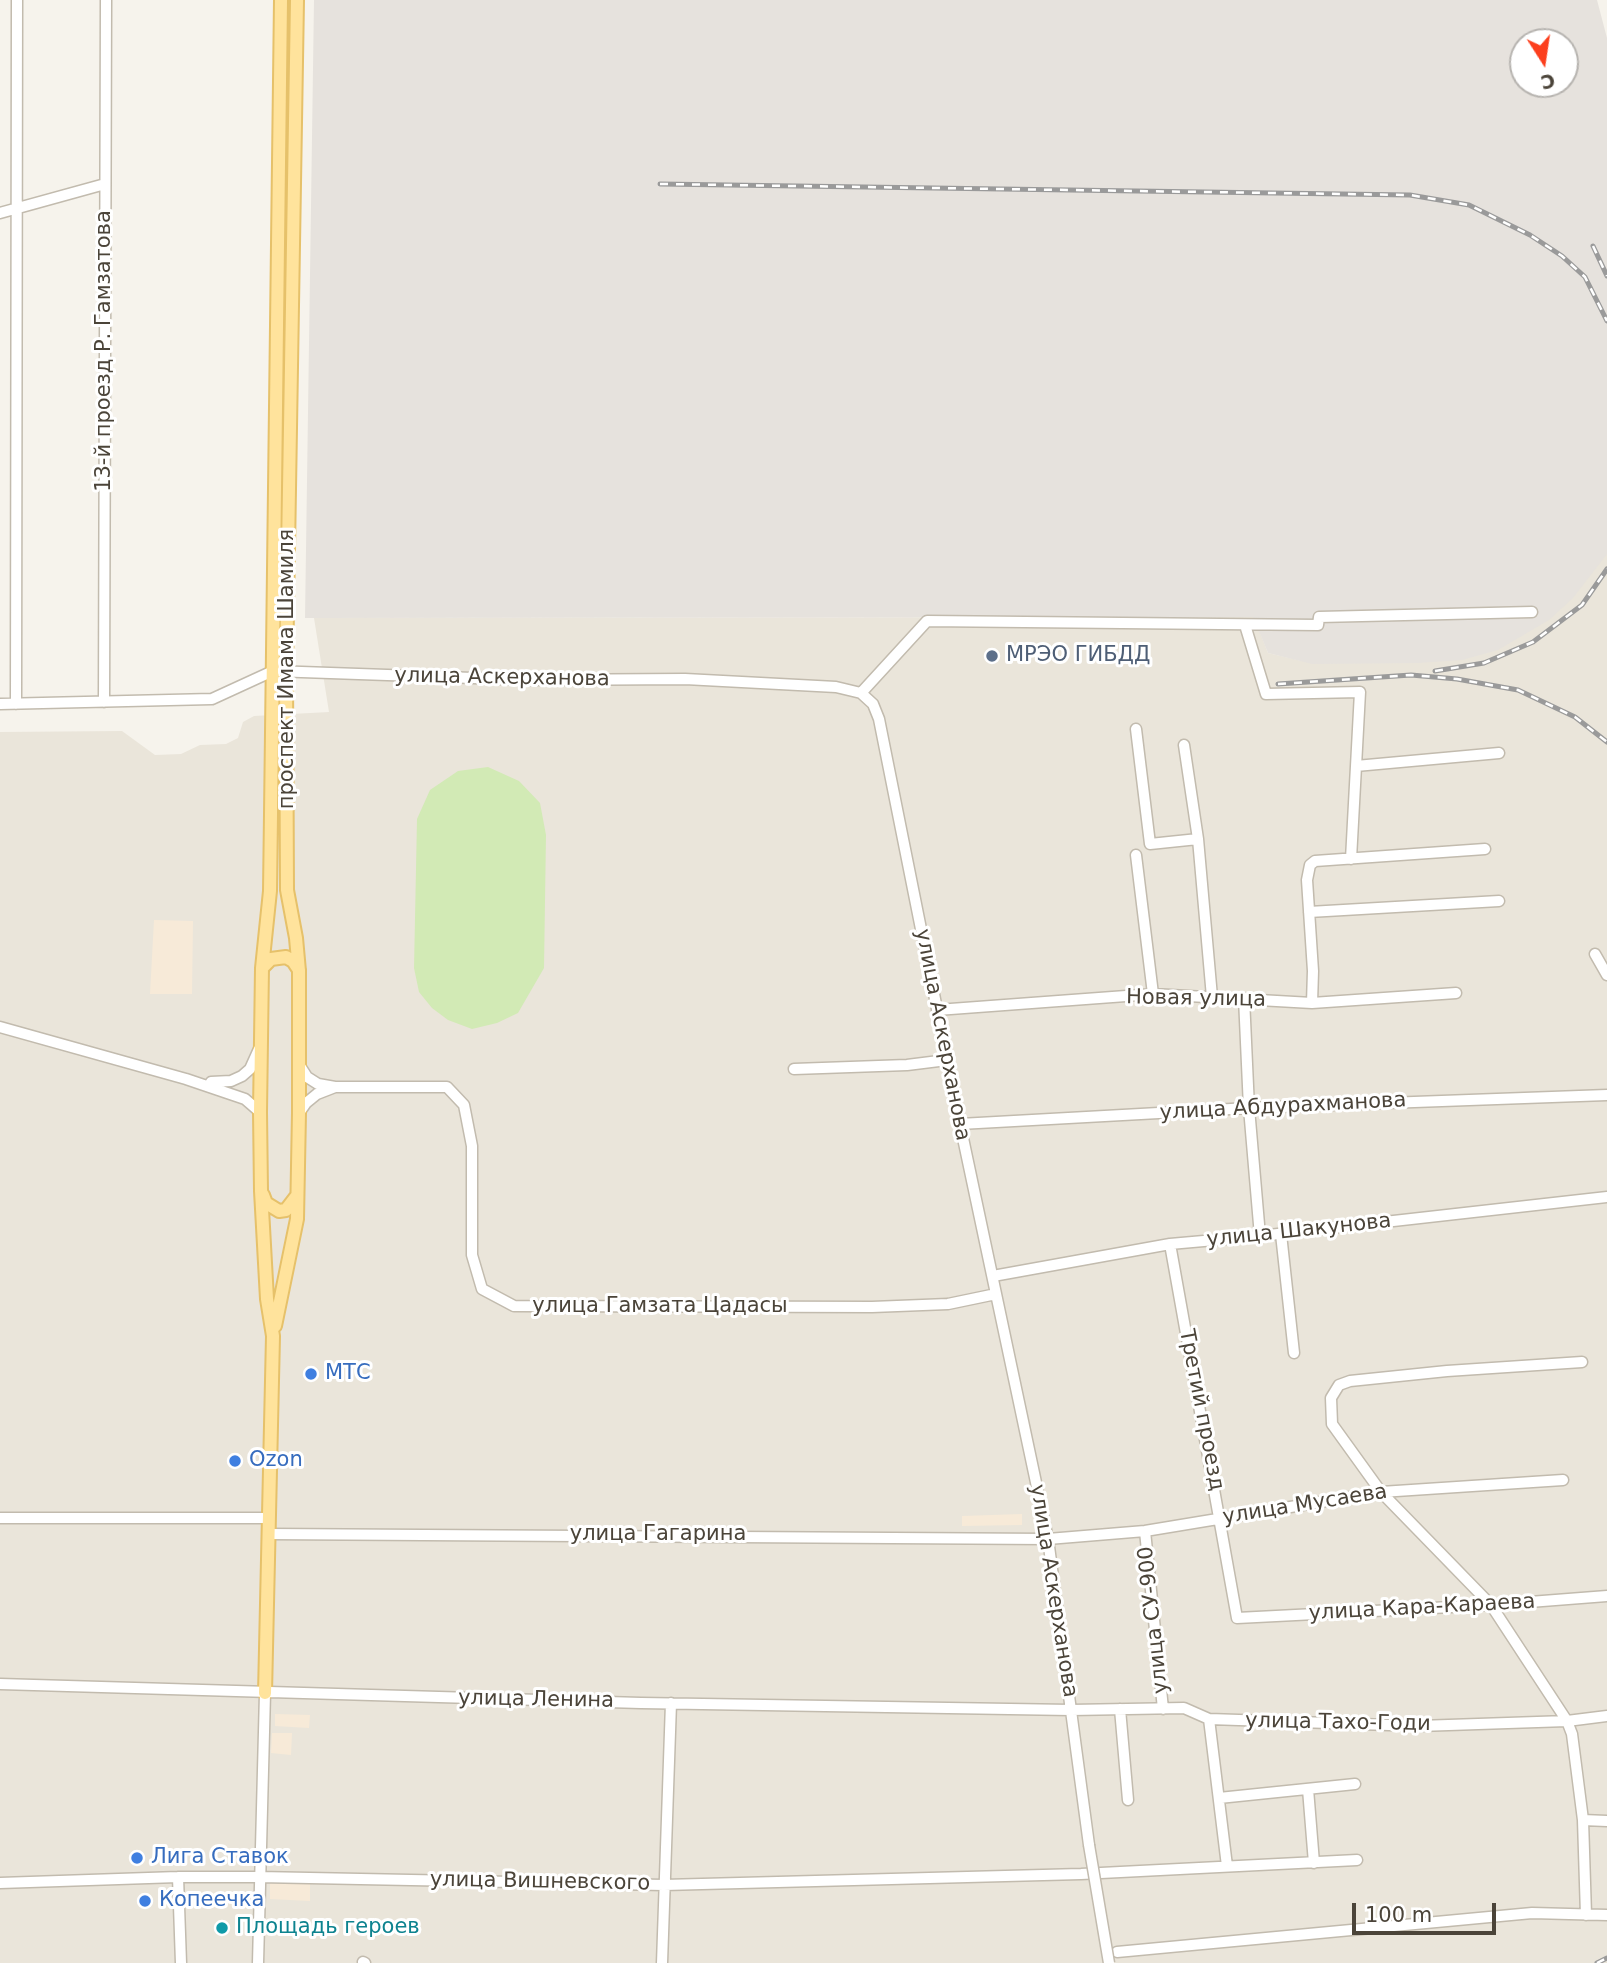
<!DOCTYPE html>
<meta charset="utf-8">
<style>
body{margin:0}
#map{position:relative;width:1607px;height:1963px;overflow:hidden;background:#f6f3ec;font-family:"DejaVu Sans",sans-serif}
canvas{display:block}
.north{position:absolute;left:1509px;top:28px;width:70px;height:70px;box-sizing:border-box;background:#fff;border:2px solid #b7b4b0;border-radius:50%;rotate:168deg;font-size:19px;font-weight:700;line-height:28px;text-align:center;color:#4b4439}
.north::after{content:'';display:block;margin:auto;width:24px;height:32px;background:#fc3f1d;clip-path:polygon(50% 0,100% 100%,50% 72%,0 100%)}
.scale{position:absolute;left:1352px;top:1903px;width:144px;height:32px;box-sizing:border-box;border:4px solid #4b4439;border-top:0;padding-left:9px;font-size:21px;line-height:24px;white-space:nowrap;color:#4b4439;-webkit-text-stroke:5px #fff;paint-order:stroke}
</style>
<div id="map">
<canvas width="1607" height="1963"></canvas>
<div class="north">С</div>
<div class="scale">100 m</div>
</div>
<script>
const ctx = document.querySelector('canvas').getContext('2d');
ctx.lineJoin = 'round';
function fill(path, color) {
  ctx.fillStyle = color;
  ctx.fill(path, 'evenodd');
}
function toPath(rows) {
  const path = new Path2D();
  for (const r of rows) {
    path.moveTo(r[0], r[1]);
    for (let i = 2; i < r.length; i += 2) path.lineTo(r[i], r[i + 1]);
  }
  return path;
}
function trace(path, color, width, dash) {
  ctx.strokeStyle = color;
  ctx.lineWidth = width;
  ctx.lineCap = dash ? 'butt' : 'round';
  ctx.setLineDash(dash || []);
  ctx.stroke(path);
}
function label(font, color, halo, rows, align = 'center') {
  ctx.font = font + ' "DejaVu Sans",sans-serif';
  ctx.lineWidth = 6;
  ctx.setLineDash([]);
  ctx.textBaseline = 'middle';
  ctx.strokeStyle = halo;
  ctx.fillStyle = color;
  for (const [text, x, y, turn = 0] of rows) {
    ctx.save();
    ctx.translate(x, y);
    ctx.rotate((+turn || 0) * Math.PI / 180);
    ctx.textAlign = isNaN(turn) ? turn : align;
    if (halo) ctx.strokeText(text, 0, 0);
    ctx.fillText(text, 0, 0);
    ctx.restore();
  }
}
const residential = toPath([
 [1607,552,1607,1963,0,1963,0,732,122,731,155,755,181,754,200,745,226,744,238,738,243,722,254,716,329,712,314,618,1254,617,1268,653,1302,661,1417,662]
]);
const commercial = toPath([
 [154,920,193,921,192,994,150,994],
 [1022,1514,1022,1525,962,1526,962,1516],
 [275,1714,310,1715,309,1728,275,1726],
 [272,1733,292,1733,291,1755,271,1753],
 [270,1882,310,1883,310,1901,270,1899]
]);
const industrial = toPath([
 [314,0,1597,0,1607,38,1607,554,1573,598,1549,620,1498,650,1462,660,1417,663,1312,664,1268,653,1253,617,305,618],
 [1523,42,1565,42,1565,84,1523,84]
]);
const green = toPath([
 [488,767,519,781,540,803,546,835,544,968,518,1013,497,1023,472,1029,448,1020,432,1008,419,992,414,968,417,819,430,790,458,771]
]);
const minor = toPath([
 [0,213,105,184],
 [1245,625,1266,694,1360,692,1351,859],
 [861,693,927,621,1318,625,1319,617,1532,612],
 [104,702,106,0],
 [0,704,212,699,273,671,530,680,685,679,836,687,861,693,873,704,879,719,960,1124,1048,1539,1089,1845],
 [16,704,17,0],
 [1136,729,1150,844,1198,839],
 [1184,745,1198,839,1212,997],
 [1356,766,1499,753],
 [1136,855,1153,994],
 [1309,912,1499,901],
 [1595,954,1607,975],
 [1244,998,1249,1108,1260,1236],
 [1312,1003,1313,971,1307,880,1310,865,1315,861,1485,849],
 [937,1010,1153,994,1312,1003,1456,993],
 [0,1027,186,1079,245,1099,260,1112],
 [300,1066,307,1077,318,1084,335,1087,447,1087,464,1105,472,1146,472,1255,482,1289,514,1306,872,1307,948,1304,996,1294],
 [794,1069,907,1065,947,1060],
 [211,1082,231,1081,242,1076,250,1069,259,1049],
 [299,1113,306,1103,317,1094,335,1087],
 [960,1124,1249,1108,1607,1095],
 [1281,1234,1294,1353],
 [1170,1244,1237,1618,1491,1605,1607,1596],
 [993,1276,1170,1244,1260,1236,1607,1197],
 [1582,1362,1447,1371,1350,1381,1339,1385,1331,1398,1332,1424,1381,1492,1491,1605,1567,1721,1572,1734,1583,1820,1586,1915],
 [0,1518,268,1518],
 [1145,1531,1163,1709],
 [268,1534,1048,1539,1145,1531,1381,1492,1563,1480],
 [0,1684,641,1703,1071,1710,1184,1708,1209,1719,1419,1726,1567,1721,1607,1716],
 [1120,1709,1128,1800],
 [1209,1719,1227,1866],
 [1308,1789,1314,1863],
 [1219,1798,1355,1784],
 [1583,1820,1607,1821],
 [178,1877,181,1963],
 [0,1883,178,1877,259,1877,664,1885,1081,1874,1357,1860],
 [1117,1952,1532,1913,1607,1915],
 [363,1962,365,1963],
 [258,1963,265,1693],
 [662,1963,671,1703]
]);
const major = toPath([
 [262,968,271,959,286,957,293,961,299,970],
 [263,1195,266,1203,279,1211,286,1210,296,1197],
 [275,1326,297,1219,299,1113,299,971,296,938,287,890,286,672,297,0],
 [265,1693,273,1336,267,1299,261,1191,260,1112,262,968,270,891,271,814,281,0]
]);
const rail = toPath([
 [660,184,1410,195,1469,205,1530,235,1562,256,1585,277,1607,321],
 [1593,246,1607,276],
 [1435,671,1484,663,1533,642,1582,605,1607,569],
 [1278,684,1411,675,1457,679,1518,690,1575,717,1607,742],
 [1597,1963,1607,1958]
]);
const minorBridge = toPath([
 [1089,1845,1109,1963]
]);
const markers = [
 [992,656,7,"#5c6f8a"],
 [311,1374,7,"#3f7fe0"],
 [235,1461,7,"#3f7fe0"],
 [137,1858,7,"#3f7fe0"],
 [145,1901,7,"#3f7fe0"],
 [222,1928,7,"#0f9aa8"]
];
const streetNames = [
 ["13-й проезд Р. Гамзатова",105,351,-90],
 ["проспект Имама Шамиля",288,669,-90],
 ["улица Аскерханова",502,678,1],
 ["Новая улица",1196,999,1],
 ["улица Аскерханова",942,1035,79],
 ["улица Абдурахманова",1283,1107,-3],
 ["улица Шакунова",1299,1231,-6],
 ["улица Гамзата Цадасы",660,1307],
 ["Третий проезд",1201,1410,79],
 ["улица Мусаева",1305,1505,-9],
 ["улица Гагарина",658,1535],
 ["улица Аскерханова",1053,1591,81],
 ["улица Кара-Караева",1422,1608,-3],
 ["улица СУ-900",1154,1620,-96],
 ["улица Ленина",536,1700,1],
 ["улица Тахо-Годи",1338,1723,1],
 ["улица Вишневского",540,1882,1]
];
const serviceNames = [
 ["МРЭО ГИБДД",1006,656]
];
const shopNames = [
 ["МТС",325,1374],
 ["Ozon",249,1461],
 ["Лига Ставок",151,1858],
 ["Копеечка",159,1901]
];
const cultureNames = [
 ["Площадь героев",236,1928]
];
fill(residential, '#eae5da');
fill(commercial, '#f7ead8');
fill(industrial, '#e6e2dd');
fill(green, '#d2eab5');
trace(minor, '#c2bbae', 13);
trace(major, '#e6c16a', 16);
trace(minor, '#fff', 10);
trace(major, '#ffe39c', 12);
trace(rail, '#9a9a9a', 5);
trace(rail, '#fff', 2.5, [8]);
trace(minorBridge, '#c2bbae', 13, []);
trace(minorBridge, '#fff', 10);
for (const [x, y, r, color] of markers) {
  const dot = new Path2D();
  dot.arc(x, y, r, 0, 2 * Math.PI);
  ctx.fillStyle = color;
  ctx.fill(dot);
  trace(dot, '#fff', 2.5);
}
label('21px', '#4b4439', '#fff', streetNames);
label('21px', '#4e5e75', '#fff', serviceNames, 'left');
label('21px', '#366cbe', '#fff', shopNames, 'left');
label('21px', '#0d838f', '#fff', cultureNames, 'left');
</script>
